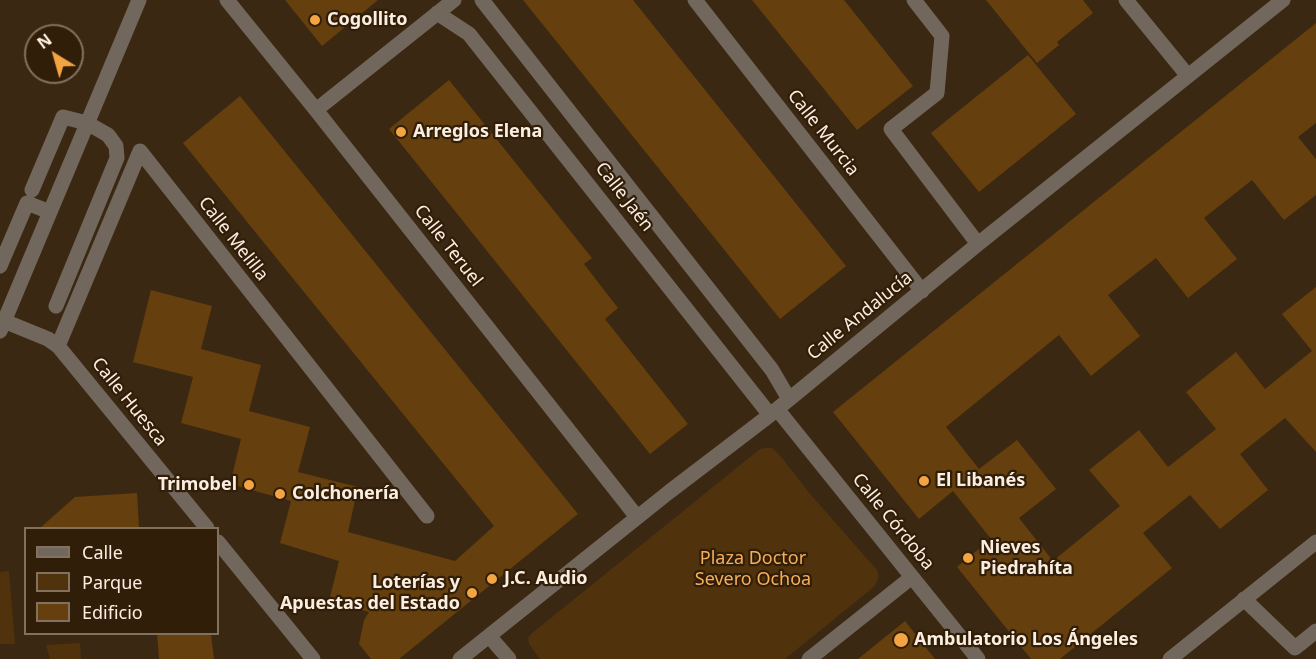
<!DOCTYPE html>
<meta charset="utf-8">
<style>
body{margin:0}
#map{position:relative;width:1316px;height:659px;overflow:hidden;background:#3b2812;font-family:"Noto Sans",sans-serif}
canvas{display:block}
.legend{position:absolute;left:24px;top:527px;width:195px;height:108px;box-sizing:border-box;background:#311e08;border:2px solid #82715f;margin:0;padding:8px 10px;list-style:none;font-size:18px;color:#fbeee1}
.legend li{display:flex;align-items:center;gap:12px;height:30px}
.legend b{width:30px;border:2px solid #82715f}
.north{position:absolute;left:24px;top:24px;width:60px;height:60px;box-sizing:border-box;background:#311e08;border:2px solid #82715f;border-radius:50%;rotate:323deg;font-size:16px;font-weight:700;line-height:24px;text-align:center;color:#fbeee1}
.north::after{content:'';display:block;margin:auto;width:21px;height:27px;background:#f3a443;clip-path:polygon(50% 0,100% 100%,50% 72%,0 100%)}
</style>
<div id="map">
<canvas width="1316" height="659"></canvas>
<ul class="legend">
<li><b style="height:8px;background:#72675d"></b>Calle</li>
<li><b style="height:16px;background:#50320c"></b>Parque</li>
<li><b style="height:16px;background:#653f0d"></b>Edificio</li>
</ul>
<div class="north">N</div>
</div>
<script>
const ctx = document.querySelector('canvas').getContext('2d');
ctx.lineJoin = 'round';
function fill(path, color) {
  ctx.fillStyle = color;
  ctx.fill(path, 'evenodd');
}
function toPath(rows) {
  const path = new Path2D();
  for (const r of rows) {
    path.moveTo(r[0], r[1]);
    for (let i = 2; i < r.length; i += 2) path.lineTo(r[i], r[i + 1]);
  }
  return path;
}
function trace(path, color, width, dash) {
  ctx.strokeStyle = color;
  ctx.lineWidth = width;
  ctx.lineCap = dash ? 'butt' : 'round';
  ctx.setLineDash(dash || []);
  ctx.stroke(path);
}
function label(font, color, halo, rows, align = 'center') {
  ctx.font = font + ' "Noto Sans",sans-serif';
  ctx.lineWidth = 4.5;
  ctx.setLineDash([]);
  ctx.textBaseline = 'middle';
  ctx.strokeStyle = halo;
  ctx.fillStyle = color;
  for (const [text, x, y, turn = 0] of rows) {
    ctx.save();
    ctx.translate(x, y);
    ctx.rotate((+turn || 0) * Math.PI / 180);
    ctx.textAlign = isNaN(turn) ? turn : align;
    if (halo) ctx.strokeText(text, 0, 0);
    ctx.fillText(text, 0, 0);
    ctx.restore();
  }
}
const green = toPath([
 [765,448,772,448,778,453,811,495,877,570,879,576,875,586,785,659,540,659,529,644,528,638,531,634,760,449],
 [9,571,15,644,0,644,0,572],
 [80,643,81,659,50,659,46,645]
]);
const building = toPath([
 [285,0,378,0,322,46],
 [523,0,633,0,846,266,780,319],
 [752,0,844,0,913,86,857,130],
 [986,0,1083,0,1093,13,1057,42,1059,45,1037,63],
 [1316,23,1316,123,1298,137,1316,159,1316,195,1284,220,1252,180,1204,218,1237,259,1188,298,1156,258,1108,295,1140,336,1091,376,1059,335,946,427,979,469,1017,440,1056,489,1019,518,1053,561,1120,506,1089,470,1139,430,1168,467,1216,429,1186,392,1236,352,1265,389,1312,351,1282,314,1316,287,1316,452,1285,418,1240,454,1268,490,1220,529,1190,495,1143,533,1172,568,1060,659,1031,659,957,567,991,539,953,491,919,519,833,412],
 [1028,55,1076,114,979,192,931,133],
 [449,80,592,258,584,264,618,308,605,319,688,424,650,454,389,129],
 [240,96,578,514,399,659,371,659,359,644,364,620,369,612,329,601,339,561,280,543,291,501,230,484,241,439,181,423,193,377,133,362,151,290,212,306,201,349,261,365,249,411,310,427,298,472,358,487,348,532,455,561,494,526,183,143],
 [137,493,139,527,40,528,75,497],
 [905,621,935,659,858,659],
 [157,633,211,634,214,659,159,659]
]);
const minor = toPath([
 [227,0,316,110,637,517],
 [482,0,772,370,789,399],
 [695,0,922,291],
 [914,0,942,36,937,93,891,129,978,244],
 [1126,0,1188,76],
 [437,13,469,34,770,415],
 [316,110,454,0],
 [32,190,63,117,87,123,108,135,116,146,117,158,56,306],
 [0,266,27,203,50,212],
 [4,321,48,339,58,346,207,528],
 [0,331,139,0],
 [58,346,140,151,427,516],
 [777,409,978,659],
 [218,542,313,659],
 [1244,599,1295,648,1316,631],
 [489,636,509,659],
 [460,659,669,492,770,415,978,244,1283,0],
 [809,659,912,577],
 [1170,659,1316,542]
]);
const markers = [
 [315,20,6,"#f3a443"],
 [401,132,6,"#f3a443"],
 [924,481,6,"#f3a443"],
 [249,485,6,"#f3a443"],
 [280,494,6,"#f3a443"],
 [968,558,6,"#f3a443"],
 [492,579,6,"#f3a443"],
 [472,593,6,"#f3a443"],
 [901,640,8,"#f3a443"]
];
const poiNames = [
 ["Cogollito",327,20],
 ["Arreglos Elena",413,132],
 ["El Libanés",936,481],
 ["Trimobel",237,485,"right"],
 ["Colchonería",292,494],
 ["Nieves",980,548],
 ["Piedrahíta",980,569],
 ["J.C. Audio",504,579],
 ["Loterías y",460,583,"right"],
 ["Apuestas del Estado",460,604,"right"],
 ["Ambulatorio Los Ángeles",914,640]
];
const streetNames = [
 ["Calle Murcia",823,133,52],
 ["Calle Jaén",624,197,52],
 ["Calle Melilla",233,239,52],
 ["Calle Teruel",448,246,52],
 ["Calle Andalucía",860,316,-39],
 ["Calle Huesca",129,402,51],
 ["Calle Córdoba",893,522,51]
];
const parkNames = [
 ["Plaza Doctor",753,559],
 ["Severo Ochoa",753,580]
];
fill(green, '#50320c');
fill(building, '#653f0d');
trace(minor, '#72675d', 15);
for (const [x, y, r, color] of markers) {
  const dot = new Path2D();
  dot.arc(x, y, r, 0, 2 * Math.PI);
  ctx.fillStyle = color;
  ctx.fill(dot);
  trace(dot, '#311e08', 2);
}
label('bold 18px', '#fbeee1', '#311e08', poiNames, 'left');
label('18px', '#fbeee1', '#311e08', streetNames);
label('18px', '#f7ae5a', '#311e08', parkNames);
</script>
